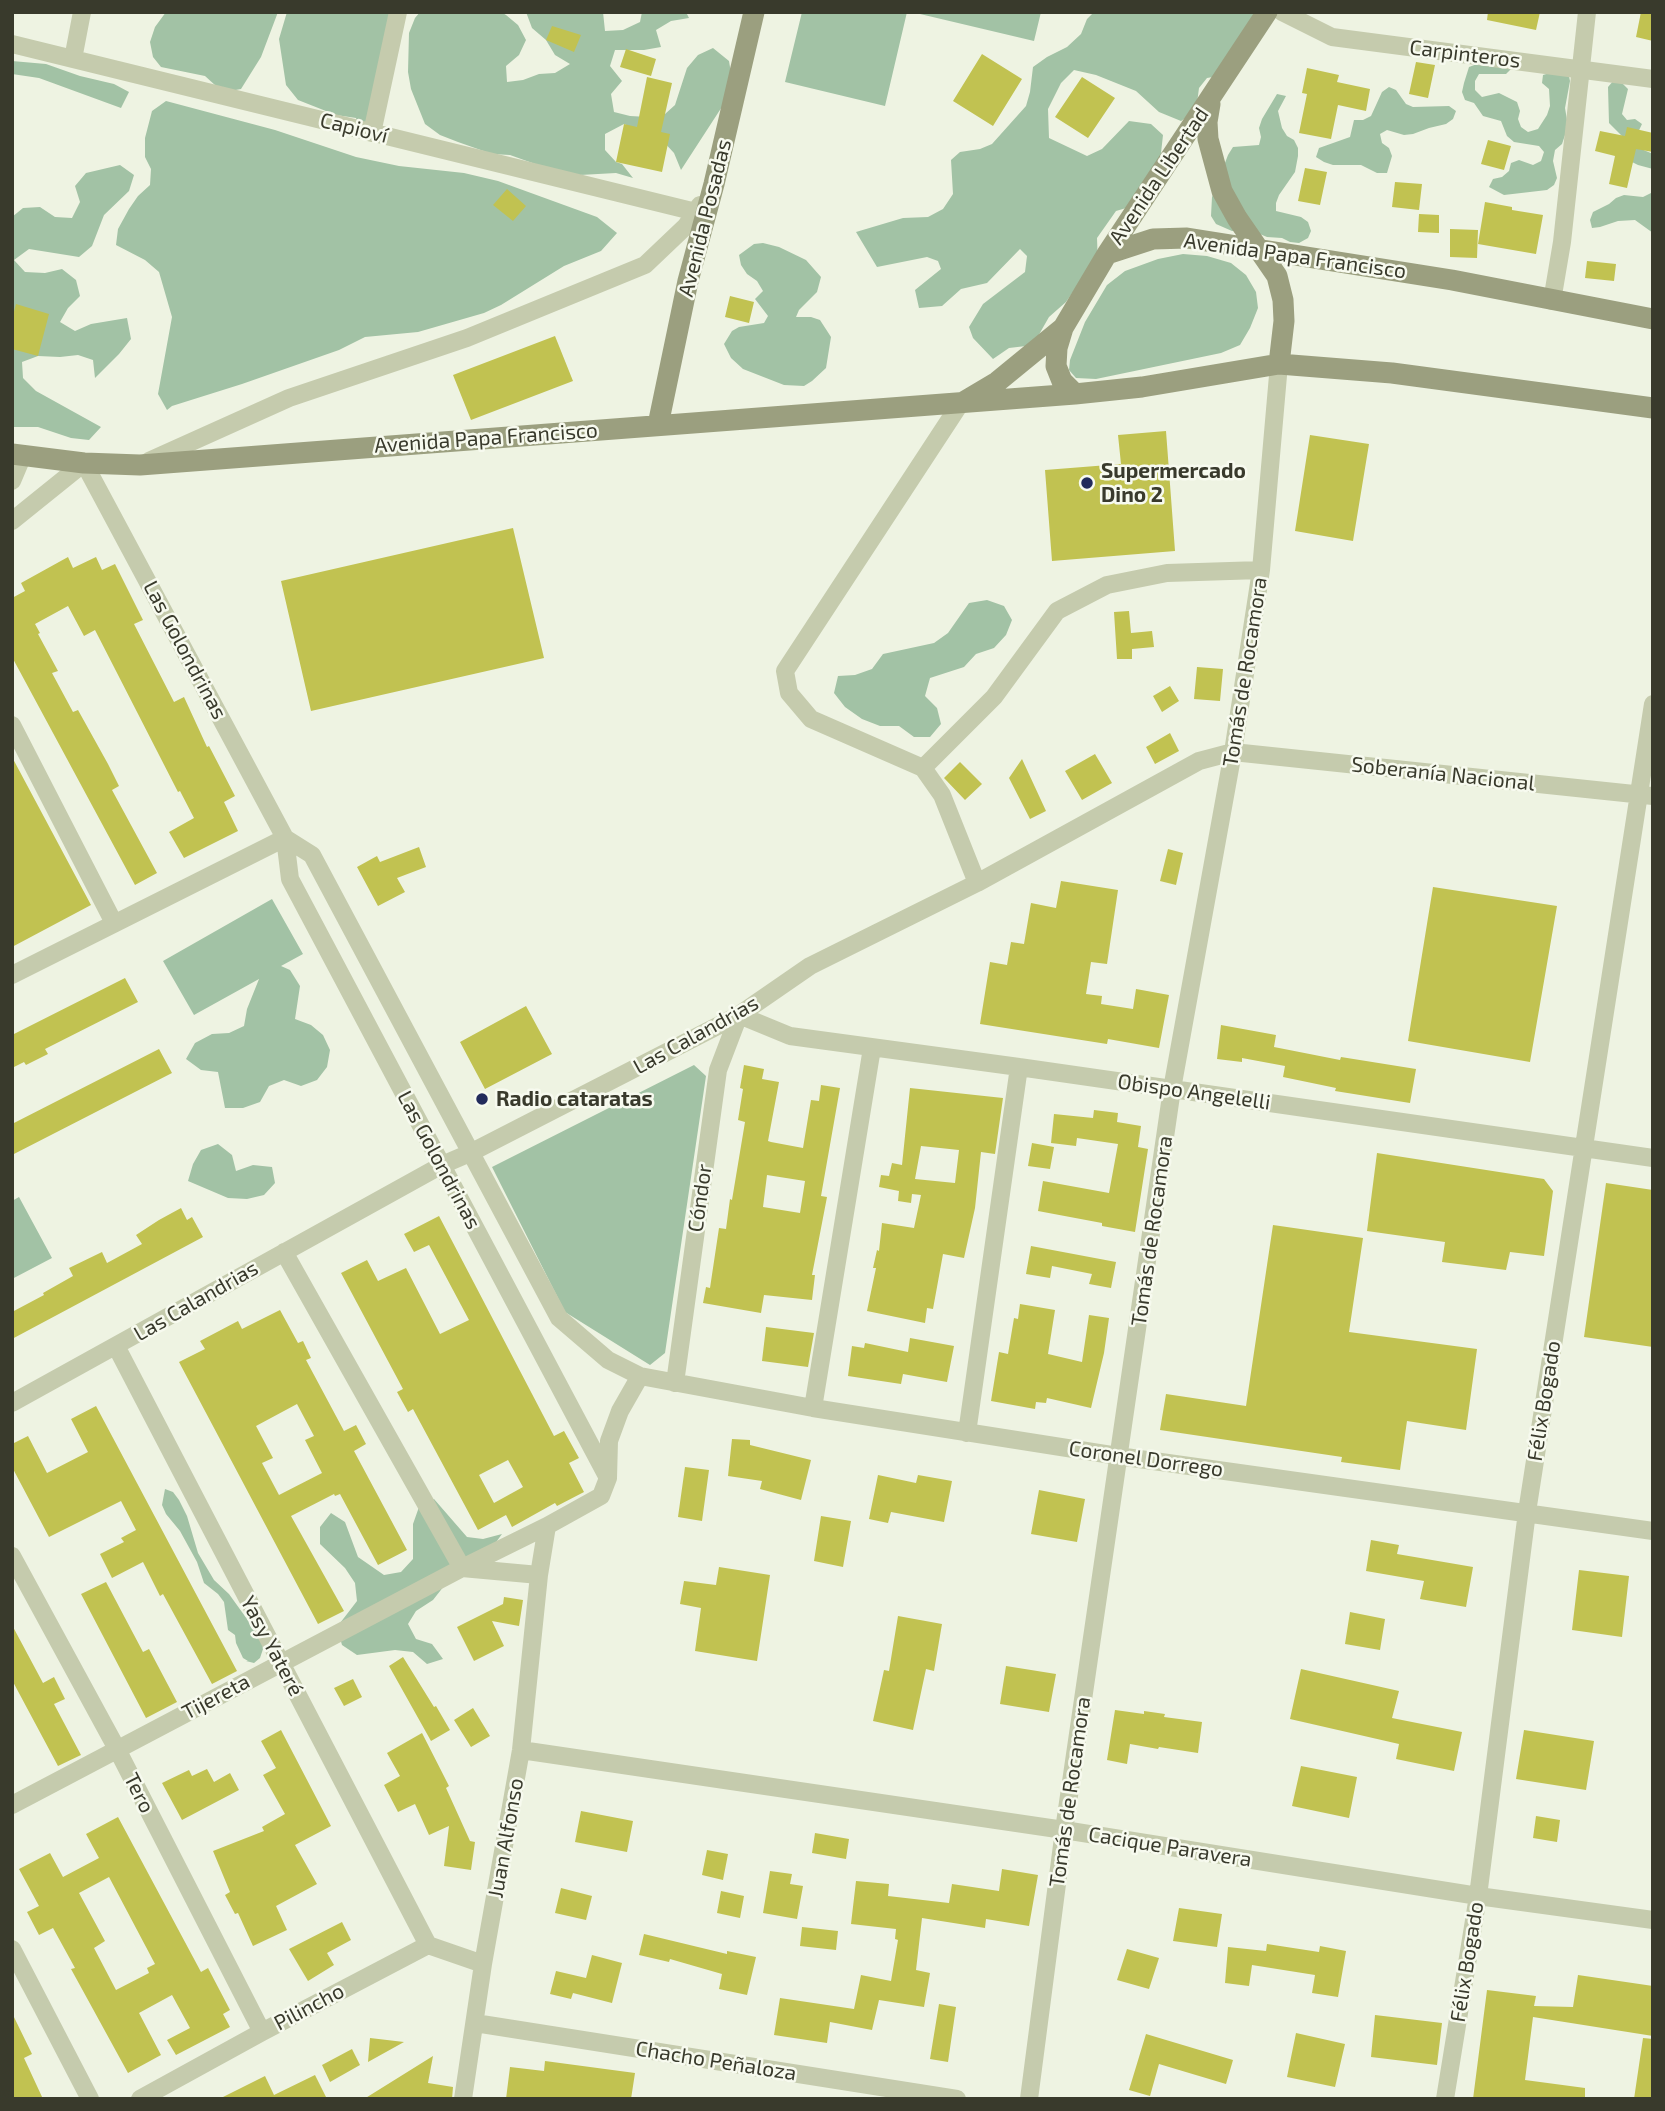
<!DOCTYPE html>
<meta charset="utf-8">
<style>
body{margin:0}
#map{position:relative;width:1665px;height:2111px;overflow:hidden;background:#eef3e2;font-family:"Exo 2",sans-serif}
canvas{display:block}
.frame{position:absolute;inset:0;border:14px solid #393a2c;pointer-events:none}
</style>
<div id="map">
<canvas width="1665" height="2111"></canvas>
<div class="frame"></div>
</div>
<script>
const ctx = document.querySelector('canvas').getContext('2d');
ctx.lineJoin = 'round';
function fill(path, color) {
  ctx.fillStyle = color;
  ctx.fill(path, 'evenodd');
}
function toPath(rows) {
  const path = new Path2D();
  for (const r of rows) {
    path.moveTo(r[0], r[1]);
    for (let i = 2; i < r.length; i += 2) path.lineTo(r[i], r[i + 1]);
  }
  return path;
}
function trace(path, color, width, dash) {
  ctx.strokeStyle = color;
  ctx.lineWidth = width;
  ctx.lineCap = dash ? 'butt' : 'round';
  ctx.setLineDash(dash || []);
  ctx.stroke(path);
}
function label(font, color, halo, rows, align = 'center') {
  ctx.font = font + ' "Exo 2",sans-serif';
  ctx.lineWidth = 5;
  ctx.setLineDash([]);
  ctx.textBaseline = 'middle';
  ctx.strokeStyle = halo;
  ctx.fillStyle = color;
  for (const [text, x, y, turn = 0] of rows) {
    ctx.save();
    ctx.translate(x, y);
    ctx.rotate((+turn || 0) * Math.PI / 180);
    ctx.textAlign = isNaN(turn) ? turn : align;
    if (halo) ctx.strokeText(text, 0, 0);
    ctx.fillText(text, 0, 0);
    ctx.restore();
  }
}
const green = toPath([
 [166,12,278,12,261,57,241,89,230,91,216,86,205,76,161,67,153,57,150,42,155,27],
 [287,12,390,12,366,124,358,125,356,118,336,115,298,100,286,85,279,39],
 [420,12,501,12,506,15,518,25,526,40,519,55,506,66,507,82,523,80,539,74,555,73,570,64,555,55,546,40,532,28,526,12,603,12,605,31,623,30,640,22,642,12,686,12,689,18,671,21,656,30,661,47,644,50,615,50,610,66,622,81,611,94,614,112,630,116,648,117,665,114,675,105,687,68,698,55,713,48,729,61,732,79,729,96,681,170,674,153,661,139,624,124,605,134,605,150,616,162,622,164,633,178,616,173,580,175,563,174,510,155,492,154,458,142,440,135,425,124,411,89,408,72,409,33,415,18],
 [802,12,907,12,885,106,785,82],
 [920,12,1041,12,1034,41,920,14],
 [1094,12,1275,12,1225,75,1207,78,1199,88,1196,111,1181,121,1159,112,1136,91,1096,75,1074,70,1061,83,1048,109,1049,138,1087,156,1102,149,1129,121,1151,124,1163,135,1159,171,1133,206,1116,211,1097,238,1098,266,1077,286,1066,302,1049,317,1037,338,1026,346,1009,348,993,359,973,338,969,327,983,304,1025,272,1027,256,1020,249,987,283,961,289,942,306,919,308,915,290,941,269,938,261,927,257,877,267,856,232,903,218,928,217,943,209,953,194,951,160,960,152,980,149,992,144,1026,106,1030,92,1033,67,1047,57,1067,47,1081,34,1087,19],
 [12,61,46,64,80,76,114,84,129,92,121,108,39,78,12,74],
 [1477,64,1513,67,1506,74,1479,74,1475,81,1475,90,1482,97,1499,93,1517,102,1520,111,1518,119,1521,127,1528,132,1538,129,1547,115,1550,106,1549,89,1542,83,1543,75,1560,70,1568,72,1570,81,1565,108,1568,126,1562,144,1555,150,1553,161,1557,178,1554,185,1547,190,1504,195,1489,187,1493,179,1502,177,1509,171,1511,163,1519,160,1533,165,1541,161,1544,152,1539,146,1514,142,1507,136,1501,121,1483,116,1474,103,1465,100,1462,92,1464,83,1469,67],
 [1614,80,1622,83,1628,89,1622,114,1627,120,1635,119,1642,124,1632,145,1653,154,1653,169,1638,165,1630,161,1622,136,1609,123,1608,87],
 [1389,87,1396,90,1406,104,1413,107,1449,106,1456,111,1453,119,1446,124,1429,128,1413,134,1404,135,1387,130,1380,134,1382,143,1389,148,1392,156,1387,173,1377,173,1361,165,1333,165,1324,162,1316,157,1319,148,1350,137,1354,120,1363,120,1371,116,1382,92],
 [1277,94,1286,96,1278,111,1282,128,1287,136,1294,140,1298,148,1298,156,1295,172,1279,195,1276,203,1276,211,1301,217,1308,222,1311,231,1308,238,1299,243,1290,242,1282,238,1267,237,1250,230,1232,231,1216,224,1211,216,1212,197,1228,155,1233,147,1259,145,1261,137,1259,128,1262,119],
 [166,101,275,130,356,157,399,166,464,173,498,181,597,217,617,233,601,251,564,266,501,305,484,313,418,332,365,337,339,350,242,384,172,406,167,410,158,394,172,317,159,272,145,260,116,245,118,229,129,209,138,196,150,185,151,169,145,157,145,138,152,111],
 [120,165,134,175,129,191,104,215,92,246,79,257,29,249,14,260,25,272,45,273,62,269,76,280,80,296,68,308,60,322,75,331,91,324,127,318,131,339,119,354,95,378,93,360,78,355,60,357,38,356,22,362,23,378,36,391,101,427,89,440,71,438,38,427,12,427,12,217,23,208,40,207,55,217,72,218,80,202,75,186,86,173],
 [1651,193,1653,193,1653,233,1635,220,1618,221,1600,227,1592,228,1590,220,1593,212,1609,204,1616,198,1624,195,1643,197],
 [763,243,779,247,806,260,821,277,817,292,799,310,796,317,811,317,820,320,831,337,826,368,812,381,804,386,784,385,743,369,731,358,724,344,732,331,739,327,764,323,768,316,755,299,763,291,757,281,747,274,741,265,739,255,754,244],
 [1183,254,1207,256,1231,263,1246,275,1256,292,1258,308,1250,328,1240,345,1221,353,1096,379,1076,378,1069,370,1070,360,1085,322,1107,285,1125,271,1158,259],
 [987,600,1004,606,1012,620,1006,635,994,648,976,654,964,667,930,678,925,696,937,708,941,724,930,737,914,737,899,726,880,726,862,719,845,707,834,693,838,676,855,675,872,669,883,654,934,643,948,633,969,603],
 [272,899,303,954,281,966,290,970,300,986,295,1019,311,1025,323,1035,330,1050,327,1067,317,1080,301,1086,284,1080,269,1086,260,1102,243,1108,225,1108,218,1072,201,1070,186,1059,195,1043,212,1034,229,1033,244,1026,247,1009,259,979,194,1015,163,961],
 [694,1065,706,1076,665,1353,650,1365,565,1312,492,1167],
 [218,1144,232,1155,236,1171,253,1165,272,1167,275,1183,264,1195,247,1199,228,1198,188,1181,193,1164,201,1150],
 [19,1197,52,1258,12,1279,12,1201],
 [165,1489,173,1492,179,1500,187,1516,198,1553,214,1580,229,1594,262,1640,263,1649,260,1658,254,1663,246,1661,248,1661,243,1658,236,1643,235,1635,228,1630,224,1602,218,1594,204,1583,197,1562,180,1531,166,1514,162,1505],
 [434,1499,467,1537,483,1539,502,1534,494,1545,460,1577,444,1586,433,1600,416,1611,408,1624,416,1639,432,1644,443,1659,427,1664,413,1652,395,1650,357,1655,342,1645,337,1627,357,1601,355,1583,345,1568,320,1544,320,1527,331,1513,345,1522,358,1557,384,1575,401,1572,413,1559,413,1524,419,1507]
]);
const building = toPath([
 [1488,12,1540,12,1536,30,1487,20],
 [1641,12,1653,12,1653,41,1636,37],
 [552,26,581,35,574,52,546,40],
 [626,49,656,59,651,76,620,67],
 [982,54,1022,79,993,126,953,101],
 [1416,62,1435,65,1428,98,1409,94],
 [1307,68,1339,75,1337,82,1370,89,1366,111,1338,105,1331,139,1299,133,1307,94,1302,93],
 [647,77,672,83,661,132,670,134,662,172,616,162,624,124,637,127],
 [1082,77,1115,98,1088,138,1055,117],
 [1627,127,1653,133,1653,152,1636,149,1627,188,1609,184,1615,156,1595,151,1600,131,1625,136],
 [1488,140,1511,146,1504,170,1481,164],
 [1305,168,1327,172,1320,205,1298,201],
 [1395,182,1422,184,1419,210,1392,207],
 [507,189,526,206,513,221,493,205],
 [1485,202,1512,207,1512,210,1543,215,1536,254,1478,244],
 [1419,214,1439,215,1439,233,1418,232],
 [1450,229,1478,230,1477,258,1450,257],
 [1587,261,1616,264,1614,281,1585,278],
 [730,296,754,302,749,323,725,317],
 [16,304,49,314,38,356,12,349,12,319],
 [555,336,573,381,471,420,453,375],
 [1166,431,1175,551,1052,561,1045,470,1121,464,1118,435],
 [1310,435,1369,444,1353,541,1295,531],
 [513,528,544,658,311,711,281,581],
 [68,557,73,568,96,557,102,570,115,564,143,620,134,624,174,702,184,697,207,747,209,746,235,796,224,802,238,831,184,858,169,832,194,818,180,791,178,792,95,630,84,636,68,606,35,624,40,633,38,634,58,671,52,673,73,712,78,710,108,764,119,786,112,790,157,873,135,885,12,657,12,598,25,591,21,583],
 [1129,611,1131,633,1152,631,1154,647,1132,649,1132,659,1117,659,1114,612],
 [1197,667,1223,669,1220,701,1194,699],
 [1170,686,1179,701,1162,712,1153,696],
 [1170,733,1179,751,1155,764,1146,747],
 [1095,754,1112,783,1082,800,1065,771],
 [12,757,91,905,12,947],
 [1022,759,1046,811,1030,819,1009,778],
 [960,762,982,784,965,800,944,778],
 [419,847,426,867,397,878,405,892,378,906,357,867,377,856,380,862],
 [1168,849,1183,853,1176,885,1160,881],
 [1061,881,1118,890,1107,964,1091,962,1086,994,1102,996,1101,1004,1133,1009,1136,989,1169,995,1159,1048,1108,1039,1107,1044,980,1024,990,962,1007,965,1011,942,1024,944,1031,903,1056,908],
 [1433,887,1557,906,1530,1062,1408,1041],
 [125,978,138,1002,45,1049,48,1054,26,1065,24,1062,12,1068,12,1035],
 [526,1006,552,1054,485,1089,460,1042],
 [1221,1025,1276,1035,1274,1047,1340,1060,1341,1057,1416,1069,1410,1103,1335,1091,1336,1088,1283,1077,1285,1066,1242,1058,1242,1062,1217,1059],
 [159,1049,172,1073,12,1155,12,1124],
 [744,1065,764,1069,762,1079,779,1082,768,1141,771,1142,803,1148,811,1100,819,1101,821,1085,840,1088,821,1196,827,1197,812,1275,815,1275,812,1300,764,1295,761,1313,703,1303,706,1287,710,1288,719,1228,726,1229,730,1199,732,1200,745,1122,738,1120,743,1089,740,1088],
 [767,1175,805,1181,800,1213,763,1207],
 [910,1088,1003,1098,995,1154,981,1152,975,1208,964,1258,943,1254,933,1309,927,1308,925,1323,867,1311,876,1268,873,1268,877,1250,879,1251,882,1223,914,1228,921,1195,912,1194,911,1203,898,1201,899,1191,879,1187,881,1175,889,1176,892,1163,902,1165],
 [921,1146,959,1150,955,1183,915,1179],
 [1094,1110,1118,1113,1117,1122,1141,1126,1138,1147,1148,1149,1135,1232,1102,1226,1102,1223,1038,1211,1043,1181,1109,1193,1118,1144,1077,1138,1076,1146,1051,1143,1054,1114,1093,1118],
 [1032,1143,1054,1147,1050,1169,1028,1166],
 [1377,1153,1544,1179,1553,1191,1544,1256,1510,1252,1506,1270,1442,1262,1445,1242,1367,1231],
 [1606,1183,1653,1190,1653,1347,1584,1337],
 [181,1208,187,1220,192,1217,203,1237,12,1339,12,1312,44,1295,43,1293,73,1276,69,1268,102,1252,107,1263,142,1244,136,1235,159,1220],
 [439,1216,554,1436,564,1431,579,1458,569,1463,584,1492,557,1506,555,1503,512,1527,506,1515,478,1530,413,1409,408,1412,397,1392,403,1389,341,1273,367,1260,378,1281,406,1268,440,1334,469,1320,429,1245,414,1252,404,1234],
 [508,1460,523,1487,494,1503,479,1475],
 [1273,1225,1363,1238,1349,1332,1477,1349,1466,1430,1407,1421,1400,1470,1341,1462,1342,1457,1160,1430,1166,1394,1246,1406],
 [1031,1246,1116,1262,1111,1288,1089,1284,1092,1274,1052,1266,1050,1278,1026,1274],
 [1020,1304,1055,1310,1048,1354,1082,1362,1089,1315,1109,1318,1104,1353,1091,1408,1047,1398,1046,1403,1036,1402,1035,1409,991,1401,999,1352,1008,1354,1014,1318,1018,1319],
 [280,1310,298,1343,303,1341,311,1358,306,1360,344,1431,356,1425,366,1444,354,1451,407,1550,378,1565,340,1494,335,1496,334,1494,291,1516,344,1611,318,1624,179,1362,205,1349,200,1341,238,1321,242,1329],
 [297,1404,314,1436,305,1440,322,1473,279,1495,262,1463,273,1458,256,1426],
 [766,1327,814,1333,808,1367,762,1361],
 [910,1338,954,1346,947,1382,903,1374,901,1384,848,1376,852,1346,864,1348,865,1343,908,1352],
 [96,1406,237,1671,212,1684,163,1594,160,1596,143,1562,112,1578,100,1554,124,1542,121,1538,136,1530,121,1501,49,1537,12,1467,12,1444,28,1436,47,1473,88,1452,71,1419],
 [732,1439,750,1440,750,1445,811,1460,801,1500,760,1489,762,1481,728,1476],
 [685,1467,709,1470,702,1521,678,1517],
 [878,1475,916,1483,918,1475,952,1481,944,1522,891,1512,888,1523,869,1519],
 [1039,1490,1085,1499,1077,1542,1031,1534],
 [821,1516,851,1521,843,1567,814,1561],
 [1371,1540,1399,1545,1397,1554,1473,1567,1466,1607,1420,1599,1424,1581,1366,1571],
 [719,1567,770,1575,757,1661,695,1651,701,1608,680,1604,684,1581,716,1585],
 [1579,1570,1629,1576,1622,1637,1572,1630],
 [106,1582,143,1652,149,1649,177,1702,146,1718,81,1594],
 [504,1597,523,1600,519,1626,492,1621,504,1646,474,1661,457,1627,503,1604],
 [1350,1612,1385,1619,1380,1650,1345,1644],
 [898,1616,942,1624,934,1671,926,1669,913,1730,873,1721,884,1670,889,1671],
 [12,1625,43,1683,54,1677,65,1699,54,1704,81,1755,58,1766,12,1680],
 [403,1657,434,1707,436,1706,450,1730,431,1741,389,1666],
 [1006,1666,1056,1674,1049,1712,1000,1704],
 [1301,1669,1399,1691,1392,1718,1462,1732,1454,1771,1396,1759,1399,1744,1290,1719],
 [353,1679,362,1697,344,1706,334,1688],
 [473,1708,490,1736,471,1747,454,1720],
 [1115,1710,1144,1714,1144,1711,1165,1714,1164,1717,1202,1722,1198,1753,1159,1747,1158,1749,1130,1744,1127,1764,1107,1760],
 [281,1730,331,1826,295,1845,317,1884,276,1906,287,1930,253,1946,238,1913,235,1914,225,1895,230,1892,213,1851,264,1831,262,1827,285,1814,263,1775,276,1768,261,1741],
 [1524,1730,1594,1741,1586,1790,1516,1779],
 [422,1733,449,1786,446,1788,470,1841,475,1842,471,1870,444,1866,449,1826,429,1835,415,1804,398,1812,384,1785,400,1776,387,1753],
 [1301,1766,1357,1777,1349,1818,1292,1806],
 [207,1769,214,1782,230,1773,239,1790,182,1820,162,1783,189,1770,192,1776],
 [581,1811,633,1821,627,1852,575,1842],
 [1536,1816,1560,1820,1557,1842,1533,1838],
 [118,1817,201,1972,208,1968,230,2010,223,2014,230,2027,176,2055,167,2040,190,2028,172,1995,139,2013,161,2055,128,2073,71,1969,75,1968,53,1928,39,1935,27,1912,39,1906,19,1869,50,1853,63,1877,99,1858,86,1834],
 [109,1877,155,1964,147,1968,149,1973,116,1990,94,1948,105,1941,79,1893],
 [815,1833,849,1839,846,1859,812,1853],
 [707,1850,728,1854,723,1880,702,1875],
 [1002,1869,1038,1875,1029,1926,986,1919,985,1928,922,1918,916,1970,930,1973,924,2007,879,2000,872,2030,830,2022,827,2043,774,2035,780,1998,854,2009,861,1975,891,1981,898,1940,895,1939,896,1929,851,1924,856,1881,889,1884,888,1896,949,1903,952,1884,999,1891],
 [770,1871,792,1874,790,1884,803,1886,797,1919,763,1913],
 [561,1888,592,1896,586,1920,555,1913],
 [721,1891,744,1896,740,1918,717,1913],
 [1179,1908,1222,1914,1217,1947,1173,1941],
 [342,1922,351,1940,327,1953,334,1965,308,1981,289,1949],
 [802,1927,838,1931,836,1950,800,1946],
 [644,1934,727,1954,727,1951,756,1957,747,1995,719,1989,722,1974,670,1959,669,1962,639,1955],
 [1267,1944,1319,1952,1320,1946,1346,1951,1338,1997,1312,1993,1315,1975,1252,1965,1249,1986,1225,1983,1228,1947,1266,1951],
 [1127,1949,1159,1958,1149,1989,1117,1980],
 [592,1955,622,1963,612,2003,573,1993,571,1999,550,1994,556,1971,586,1978],
 [1578,1975,1653,1986,1653,2036,1533,2017,1525,2080,1585,2088,1585,2099,1473,2099,1487,1990,1536,1996,1534,2006,1573,2007],
 [939,2004,956,2007,948,2062,930,2059],
 [12,2013,32,2054,24,2058,43,2099,12,2099],
 [1375,2015,1442,2023,1437,2065,1371,2057],
 [1296,2033,1345,2044,1335,2087,1287,2077],
 [1146,2034,1233,2060,1226,2084,1159,2064,1150,2096,1129,2090],
 [370,2038,404,2042,368,2062],
 [1643,2038,1653,2039,1653,2099,1634,2099],
 [352,2049,360,2065,330,2082,322,2065],
 [433,2056,428,2083,453,2087,452,2099,364,2099],
 [545,2061,635,2073,631,2099,506,2099,510,2067,544,2071],
 [315,2075,327,2099,219,2099,265,2076,274,2095]
]);
const street = toPath([
 [1282,12,1332,37,1653,79],
 [12,44,696,212],
 [73,59,82,12],
 [372,133,398,12],
 [1552,301,1562,242,1587,12],
 [960,404,785,671,789,693,811,719,923,768,942,795,977,883],
 [149,461,289,398,467,338,645,265,686,226,700,205],
 [12,481,23,455],
 [12,521,84,463,285,838,290,879,608,1478],
 [12,725,114,923],
 [923,768,994,697,1057,611,1107,585,1167,573,1261,570],
 [285,838,312,855,559,1318,608,1360,640,1376,813,1408,1118,1456,1653,1531],
 [12,975,285,838],
 [284,1252,462,1568,547,1526],
 [116,1346,428,1945],
 [675,1383,718,1070,739,1015,790,1036,1019,1067,1653,1158],
 [12,1403,442,1165,470,1153,739,1015,810,966,977,883,1199,761,1233,752,1653,796],
 [813,1408,872,1048],
 [967,1433,1019,1067],
 [12,1556,117,1749,262,2032],
 [521,1750,1064,1830,1478,1896,1653,1920],
 [12,1805,462,1568,539,1575],
 [12,1949,90,2099],
 [475,2023,957,2099],
 [140,2099,262,2032,428,1945,483,1964],
 [463,2099,483,1964,521,1750,539,1575,547,1526,601,1496,608,1478,609,1441,620,1411,640,1376],
 [1029,2099,1064,1830,1172,1089,1233,752,1261,570,1279,364],
 [1445,2099,1478,1896,1527,1512,1653,704]
]);
const secondary = toPath([
 [1210,104,1207,122,1208,139,1222,191,1237,218,1277,276,1283,300,1284,321,1279,364],
 [1107,254,1153,239,1187,238,1452,280,1653,319],
 [1063,328,1057,348,1056,366,1062,381,1075,394],
 [965,401,997,382,1063,328,1107,254,1267,12],
 [658,425,688,281,714,184,754,12],
 [12,454,84,463,140,465,1075,394,1142,387,1279,364,1392,373,1653,408]
]);
const markers = [
 [1087,483,7,"#222b5b"],
 [482,1099,7,"#222b5b"]
];
const streetNames = [
 ["Carpinteros",1465,54,7],
 ["Capioví",354,128,14],
 ["Avenida Libertad",1159,176,-56],
 ["Avenida Posadas",705,218,-76],
 ["Avenida Papa Francisco",1295,256,8],
 ["Avenida Papa Francisco",486,438,-4],
 ["Las Golondrinas",185,650,62],
 ["Tomás de Rocamora",1245,672,-81],
 ["Soberanía Nacional",1443,774,6],
 ["Las Calandrias",696,1035,-29],
 ["Obispo Angelelli",1194,1092,8],
 ["Las Golondrinas",439,1160,62],
 ["Cóndor",700,1198,-82],
 ["Tomás de Rocamora",1152,1231,-82],
 ["Las Calandrias",196,1301,-30],
 ["Félix Bogado",1544,1401,-81],
 ["Coronel Dorrego",1146,1459,8],
 ["Yasy Yateré",272,1646,62],
 ["Tijereta",216,1697,-28],
 ["Tomás de Rocamora",1070,1792,-82],
 ["Tero",139,1793,63],
 ["Juan Alfonso",506,1838,-80],
 ["Cacique Paravera",1170,1847,9],
 ["Félix Bogado",1467,1962,-81],
 ["Pilincho",309,2007,-28],
 ["Chacho Peñaloza",716,2061,9]
];
const poiNames = [
 ["Supermercado",1101,471],
 ["Dino 2",1101,495],
 ["Radio cataratas",496,1099]
];
fill(green, '#a2c2a5');
fill(building, '#c1c251');
trace(street, '#c5cbad', 18);
trace(secondary, '#9b9f7f', 21);
for (const [x, y, r, color] of markers) {
  const dot = new Path2D();
  dot.arc(x, y, r, 0, 2 * Math.PI);
  ctx.fillStyle = color;
  ctx.fill(dot);
  trace(dot, '#f7faef', 2.5);
}
label('21px', '#393a2c', '#f7faef', streetNames);
label('bold 21px', '#393a2c', '#f7faef', poiNames, 'left');
</script>
